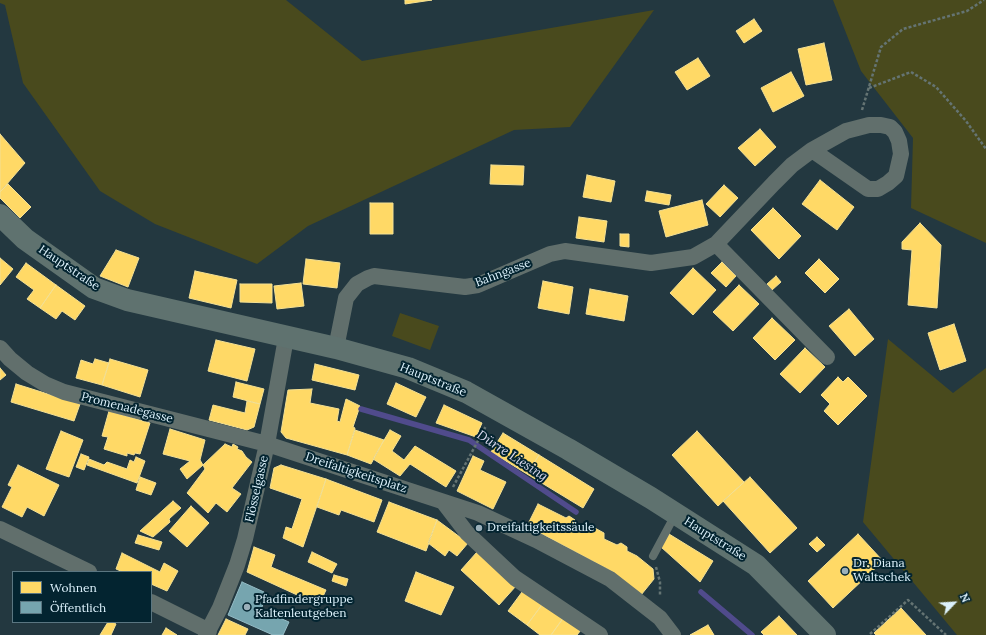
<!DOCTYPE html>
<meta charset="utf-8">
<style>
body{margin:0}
#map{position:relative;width:986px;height:635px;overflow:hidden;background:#233840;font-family:Lora,serif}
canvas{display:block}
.legend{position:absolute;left:12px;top:571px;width:140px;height:52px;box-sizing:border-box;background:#032430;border:1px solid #5a7681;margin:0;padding:5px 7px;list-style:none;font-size:12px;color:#dcf1fb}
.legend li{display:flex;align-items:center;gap:8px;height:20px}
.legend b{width:20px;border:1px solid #5a7681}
.north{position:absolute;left:934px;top:583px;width:40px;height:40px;-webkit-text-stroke:3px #032430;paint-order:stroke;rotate:65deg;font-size:11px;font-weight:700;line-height:16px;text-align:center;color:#dcf1fb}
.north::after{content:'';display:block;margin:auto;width:14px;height:18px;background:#dcf1fb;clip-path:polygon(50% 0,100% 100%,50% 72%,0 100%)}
</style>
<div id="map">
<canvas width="986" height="635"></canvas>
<ul class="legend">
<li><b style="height:11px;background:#ffd966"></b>Wohnen</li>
<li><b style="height:11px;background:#76a5af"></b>Öffentlich</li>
</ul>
<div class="north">N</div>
</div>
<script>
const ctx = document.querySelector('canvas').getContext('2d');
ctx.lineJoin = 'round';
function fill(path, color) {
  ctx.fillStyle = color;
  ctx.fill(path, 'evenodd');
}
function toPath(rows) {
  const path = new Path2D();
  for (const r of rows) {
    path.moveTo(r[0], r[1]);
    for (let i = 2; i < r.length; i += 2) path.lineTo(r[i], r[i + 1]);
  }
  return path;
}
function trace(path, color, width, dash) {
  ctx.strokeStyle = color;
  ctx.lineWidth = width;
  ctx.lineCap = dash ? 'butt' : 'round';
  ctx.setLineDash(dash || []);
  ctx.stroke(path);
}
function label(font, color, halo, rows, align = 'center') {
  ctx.font = font + ' Lora,serif';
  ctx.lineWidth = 4;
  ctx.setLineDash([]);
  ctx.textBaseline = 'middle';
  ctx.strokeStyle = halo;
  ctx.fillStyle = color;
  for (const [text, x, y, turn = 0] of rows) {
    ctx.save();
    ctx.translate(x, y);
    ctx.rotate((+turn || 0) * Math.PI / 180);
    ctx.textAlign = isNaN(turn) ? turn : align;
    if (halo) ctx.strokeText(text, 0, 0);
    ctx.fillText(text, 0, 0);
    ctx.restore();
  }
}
const green = toPath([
 [0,0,286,0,362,61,654,10,570,127,514,130,308,226,257,264,155,224,100,191,23,83,5,5,0,3],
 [833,0,986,0,986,243,911,208,913,138,861,71],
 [400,313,439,326,430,350,392,336],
 [888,339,953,393,986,368,986,635,957,635,863,522]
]);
const homes = toPath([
 [405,0,432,0,405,4,405,0],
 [754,19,762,31,744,43,736,31,754,19],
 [824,43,832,80,806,85,798,49,824,43],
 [698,58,710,76,687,90,675,72,698,58],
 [791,72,804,96,773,112,761,88,791,72],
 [760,129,776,147,755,166,738,148,760,129],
 [0,134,25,163,0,192,0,134],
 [491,165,524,166,523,185,490,184,491,165],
 [587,175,615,181,611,202,583,197,587,175],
 [820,180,854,207,837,230,802,204,820,180],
 [8,184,31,207,20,218,0,198,0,192,8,184],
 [724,185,738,198,720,217,706,204,724,185],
 [647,191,671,195,669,205,645,201,647,191],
 [702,200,708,225,666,237,659,211,702,200],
 [370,203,393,203,393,234,370,234,370,203],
 [773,208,801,236,779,259,751,230,773,208],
 [579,217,607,221,604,242,576,238,579,217],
 [920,223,941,245,937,308,908,305,912,250,902,249,902,242,920,223],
 [620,234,629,234,629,247,620,246,620,234],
 [116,250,139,258,128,287,100,276,116,250],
 [0,258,13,269,0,285,0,258],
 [306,259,340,263,337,288,303,284,306,259],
 [819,259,839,279,825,293,805,273,819,259],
 [722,262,736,276,726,287,711,273,722,262],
 [26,263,56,285,40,308,27,299,34,290,16,277,26,263],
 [693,268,716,290,693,315,670,293,693,268],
 [195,271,237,280,231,308,189,298,195,271],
 [776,276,781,282,772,290,767,284,776,276],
 [543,281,573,287,569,314,538,308,543,281],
 [301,283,304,306,277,309,274,286,301,283],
 [240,284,272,284,272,303,240,302,240,284],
 [56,285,85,306,75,320,62,311,56,319,40,308,56,285],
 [739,285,759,304,733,331,713,312,739,285],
 [590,289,628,296,624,321,586,314,590,289],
 [849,309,874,339,855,356,829,326,849,309],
 [772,318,795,340,775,360,753,338,772,318],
 [954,324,966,361,940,370,928,333,954,324],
 [216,340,255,349,247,381,208,371,216,340],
 [805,348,825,367,800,393,780,374,805,348],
 [95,359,109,363,102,385,76,378,81,360,93,364,95,359],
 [110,359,148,370,140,397,102,385,110,359],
 [315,364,359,375,355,390,312,380,315,364],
 [0,368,6,375,0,380,0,368],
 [838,377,843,382,848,377,867,396,838,425,824,411,830,404,821,395,838,377],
 [236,382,264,389,260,404,233,397,236,382],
 [396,383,426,397,416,417,387,404,396,383],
 [16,384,80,404,74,421,11,402,16,384],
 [312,389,310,403,339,409,337,421,340,422,346,399,360,406,353,427,355,428,347,455,286,438,281,432,288,390,312,389],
 [247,401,260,404,254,427,247,430,209,420,213,405,245,413,247,401],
 [444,405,482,423,476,437,436,423,444,405],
 [109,411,150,423,140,454,135,453,134,455,127,453,127,456,104,449,108,437,102,436,109,411],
 [170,429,205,440,200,460,203,465,187,479,180,469,190,461,163,454,170,429],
 [355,430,384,440,371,464,347,455,355,430],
 [390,430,401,436,392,451,404,460,415,446,456,471,446,487,410,464,400,476,373,459,390,430],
 [61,431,83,440,69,477,46,469,61,431],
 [697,431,744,482,718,506,672,455,697,431],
 [503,433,539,455,527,474,491,452,503,433],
 [225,444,232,447,233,444,238,447,237,449,242,451,246,457,252,462,232,488,241,494,227,512,216,503,208,513,187,493,205,469,203,465,225,444],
 [81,454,89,457,84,470,76,467,81,454],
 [539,455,594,489,583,508,527,474,539,455],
 [473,456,484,461,480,470,506,482,493,509,457,491,473,456],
 [136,457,145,461,137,483,87,465,89,459,104,465,107,462,127,469,130,460,134,462,136,457],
 [18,465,59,485,44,516,27,507,22,517,2,507,12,487,8,485,18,465],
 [281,465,326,479,303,547,283,538,286,527,292,529,302,499,270,488,274,468,281,465],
 [140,477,156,483,151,495,136,490,140,477],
 [750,477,797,528,770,553,723,501,750,477],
 [326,479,382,500,374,522,341,510,339,515,317,507,326,479],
 [173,501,181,508,169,519,170,522,153,537,140,531,173,501],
 [389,502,437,520,426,551,377,532,389,502],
 [538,504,566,518,569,516,575,520,576,524,588,530,593,527,604,533,604,539,617,545,621,543,627,547,627,551,637,556,653,569,654,579,641,595,613,572,527,526,538,504],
 [191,506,209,523,187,547,169,531,191,506],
 [437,520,468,543,457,556,449,550,445,556,428,543,437,520],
 [669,534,713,561,700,582,661,547,669,534],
 [858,534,883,561,833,608,808,581,858,534],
 [138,535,162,542,159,550,135,543,138,535],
 [817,537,825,545,817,552,809,544,817,537],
 [254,547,275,555,271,567,326,590,319,605,247,572,254,547],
 [312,552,337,564,332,573,308,562,312,552],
 [477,552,516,586,499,605,461,570,477,552],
 [122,553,160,572,164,563,178,571,167,591,151,584,151,572,123,572,116,569,122,553],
 [416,572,454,587,441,615,405,601,416,572],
 [334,575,348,579,346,586,332,581,334,575],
 [525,588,544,602,527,625,508,611,525,588],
 [544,602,564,617,551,635,540,635,527,625,544,602],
 [901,608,926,635,876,635,874,633,901,608],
 [779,616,797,635,764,635,761,632,779,616],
 [564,617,581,630,577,635,551,635,564,617],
 [226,619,248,629,245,635,218,635,226,619],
 [108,622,112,622,116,624,111,635,100,635,108,622],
 [708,625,714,635,690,635,708,625],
 [166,628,177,635,162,635,166,628]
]);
const public = toPath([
 [242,582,264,592,259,602,263,604,261,610,289,622,283,635,273,635,228,615,242,582]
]);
const stream = toPath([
 [361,409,469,440,576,512],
 [701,592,752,635]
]);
const path = toPath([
 [869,88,911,72,936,87,966,121,986,149],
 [862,110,881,47,903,29,967,11,984,0],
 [453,487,486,426],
 [656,567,660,582,660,596],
 [870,634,908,600,946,635]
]);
const service = toPath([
 [653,556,675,515]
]);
const minor = toPath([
 [716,244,827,357],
 [0,348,10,359,27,373,45,384,64,392,267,444,478,513,536,540,610,579,660,618,673,635],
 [336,348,346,298,357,284,368,278,374,276,465,287,478,285,550,254,565,251,651,263,693,257,716,244,774,183,792,165,812,150,868,189,878,189,888,183,896,176,901,154,899,141,895,132,890,127,881,125,869,125,846,131,812,150],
 [444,503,467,533,515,578,600,635],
 [0,529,89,572],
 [151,602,209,631],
 [206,635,220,608,237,565,245,539,267,444,286,338]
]);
const secondary = toPath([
 [0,215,25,239,94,288,127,300,336,348,408,368,466,392,568,449,651,498,756,565,825,635]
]);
const markers = [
 [479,528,4,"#9bb0ba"],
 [845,571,4,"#9bb0ba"],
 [247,607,4,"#9bb0ba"]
];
const streetNames = [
 ["Hauptstraße",69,268,34],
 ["Bahngasse",503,273,-21],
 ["Hauptstraße",433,380,22],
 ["Promenadegasse",127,408,14],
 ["Dreifaltigkeitsplatz",356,473,18],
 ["Flösselgasse",257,489,-77],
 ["Hauptstraße",715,539,32]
];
const poiNames = [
 ["Dreifaltigkeitssäule",487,528],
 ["Dr. Diana",853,564],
 ["Waltschek",853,578],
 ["Pfadfindergruppe",255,600],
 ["Kaltenleutgeben",255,614]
];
const waterNames = [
 ["Dürre Liesing",512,456,33]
];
fill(green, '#494a1d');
fill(homes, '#ffd966');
trace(homes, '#f4e093', 1);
fill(public, '#76a5af');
trace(public, '#95bcc6', 1);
trace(stream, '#504b8c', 5.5);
trace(path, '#657473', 2.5, [3, 2]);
trace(service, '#616f6c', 8);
trace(minor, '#616f6c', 16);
trace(secondary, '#5f726f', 22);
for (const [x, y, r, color] of markers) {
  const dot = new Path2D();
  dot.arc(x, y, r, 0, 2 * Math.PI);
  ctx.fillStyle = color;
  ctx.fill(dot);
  trace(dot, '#032430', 1.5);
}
label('12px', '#dcf1fb', '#032430', streetNames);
label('12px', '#dcf1fb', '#032430', poiNames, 'left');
label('italic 13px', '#dad9ee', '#032430', waterNames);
</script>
